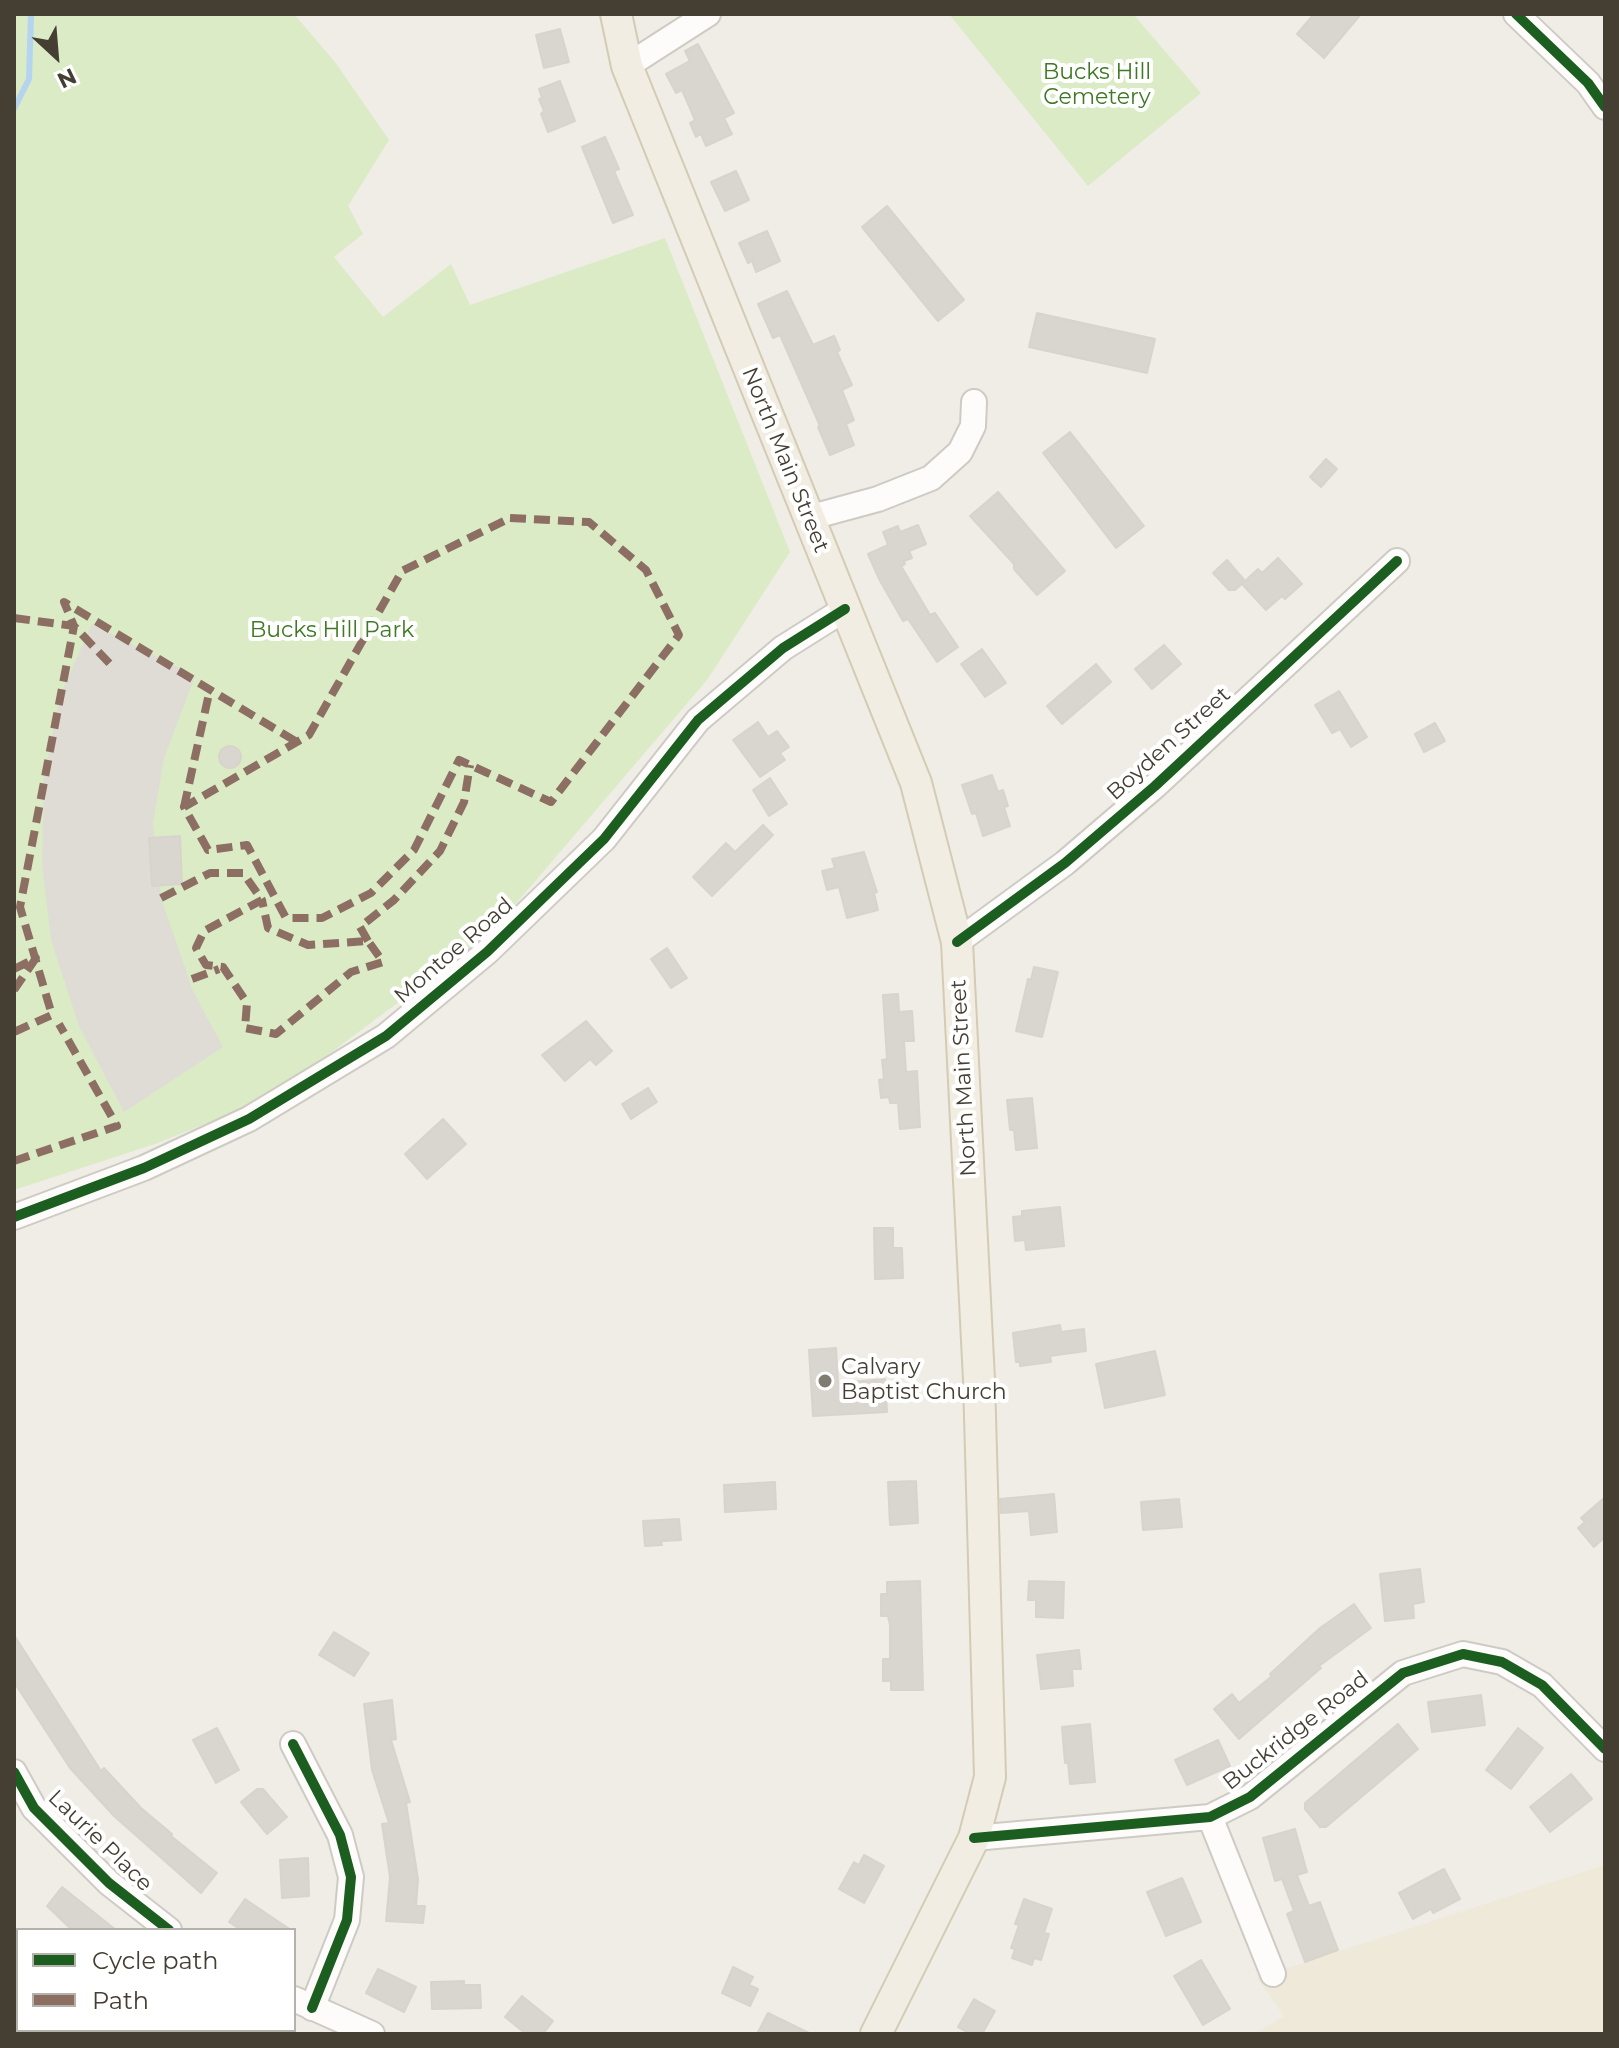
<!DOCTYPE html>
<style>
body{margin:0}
#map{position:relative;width:1619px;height:2048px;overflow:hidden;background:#f0ede6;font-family:Montserrat,sans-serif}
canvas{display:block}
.frame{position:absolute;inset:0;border:16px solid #453f33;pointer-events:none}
.legend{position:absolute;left:16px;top:1928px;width:280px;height:104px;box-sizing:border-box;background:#fff;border:2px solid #b5b2ad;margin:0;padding:10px 14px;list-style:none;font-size:24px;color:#453f33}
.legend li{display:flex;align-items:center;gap:16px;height:40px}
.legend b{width:40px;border:2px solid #b5b2ad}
.north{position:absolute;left:16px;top:16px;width:80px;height:80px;-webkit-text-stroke:6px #fff;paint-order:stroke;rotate:154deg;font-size:22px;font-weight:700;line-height:32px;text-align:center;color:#453f33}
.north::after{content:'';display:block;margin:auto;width:28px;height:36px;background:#453f33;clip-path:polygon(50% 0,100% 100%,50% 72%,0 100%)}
</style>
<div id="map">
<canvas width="1619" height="2048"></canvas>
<div class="frame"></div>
<ul class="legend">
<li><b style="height:10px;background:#1b5e20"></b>Cycle path</li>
<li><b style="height:10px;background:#8d6e63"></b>Path</li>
</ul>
<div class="north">N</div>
</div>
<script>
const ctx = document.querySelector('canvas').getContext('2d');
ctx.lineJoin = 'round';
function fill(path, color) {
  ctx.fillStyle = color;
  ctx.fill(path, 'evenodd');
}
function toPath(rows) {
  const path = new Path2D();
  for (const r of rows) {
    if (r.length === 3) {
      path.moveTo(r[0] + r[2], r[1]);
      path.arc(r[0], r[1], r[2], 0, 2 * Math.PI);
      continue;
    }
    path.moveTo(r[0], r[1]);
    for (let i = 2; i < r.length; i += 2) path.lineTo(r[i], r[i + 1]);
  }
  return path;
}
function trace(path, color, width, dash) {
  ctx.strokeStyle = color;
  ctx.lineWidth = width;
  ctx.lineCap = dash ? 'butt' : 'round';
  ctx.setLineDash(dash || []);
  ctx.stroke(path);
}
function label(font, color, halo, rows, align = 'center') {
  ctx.font = font + ' Montserrat,sans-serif';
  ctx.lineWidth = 8;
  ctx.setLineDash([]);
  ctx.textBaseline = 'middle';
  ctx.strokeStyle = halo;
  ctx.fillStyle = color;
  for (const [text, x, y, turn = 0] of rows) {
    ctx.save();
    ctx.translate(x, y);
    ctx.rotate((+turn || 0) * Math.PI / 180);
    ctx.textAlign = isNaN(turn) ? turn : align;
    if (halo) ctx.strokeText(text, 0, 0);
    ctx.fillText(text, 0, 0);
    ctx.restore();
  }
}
const education = toPath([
 [1605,1865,1605,2034,1254,2034,1284,2016,1257,1978]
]);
const green = toPath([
 [14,14,294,14,335,62,389,140,348,206,363,234,334,257,383,317,451,264,470,305,665,238,790,552,707,680,490,934,270,1098,155,1144,14,1190],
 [949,14,1133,14,1201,93,1088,186]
]);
const parking = toPath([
 [92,624,195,676,164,758,153,823,161,898,193,991,223,1047,124,1112,79,1026,51,940,42,864,44,777,60,696]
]);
const stream = toPath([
 [14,109,29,79,31,14],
 [14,2012,18,2012],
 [80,2030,82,2034]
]);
const building = toPath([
 [1314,14,1361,14,1324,58,1297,34,1314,14],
 [560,29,569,62,544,68,536,35,560,29],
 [698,44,734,113,724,118,732,134,706,146,701,134,696,137,690,123,695,120,682,90,676,93,666,74,690,61,685,51,698,44],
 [560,81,575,121,548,132,541,114,544,111,539,99,542,98,539,89,560,81],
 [605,137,619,169,614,171,633,215,613,223,582,147,605,137],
 [736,171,749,200,725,211,711,182,736,171],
 [887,206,964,300,938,321,862,227,887,206],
 [767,231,780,261,756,272,752,261,748,263,739,243,767,231],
 [787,291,813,345,834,336,840,350,837,352,852,385,842,390,854,420,846,424,854,445,830,455,818,427,820,426,780,335,773,338,758,304,787,291],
 [1037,313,1155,339,1147,373,1029,347,1037,313],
 [1070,432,1144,526,1116,548,1043,453,1070,432],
 [1326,459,1337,469,1321,487,1310,477,1326,459],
 [998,492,1065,571,1037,595,1014,569,1014,564,970,516,998,492],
 [918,525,926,544,909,551,912,558,904,561,905,564,901,566,930,615,935,613,958,647,937,662,908,619,903,621,879,579,868,554,888,545,883,532,898,526,900,532,918,525],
 [1278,558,1302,584,1285,599,1282,596,1266,610,1242,584,1258,569,1262,573,1278,558],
 [1227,560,1245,581,1235,590,1229,590,1213,573,1227,560],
 [1164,645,1181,664,1152,689,1135,669,1164,645],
 [982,649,1006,683,985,697,961,664,982,649],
 [1096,664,1111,682,1062,724,1047,706,1096,664],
 [1339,691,1367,737,1351,747,1340,729,1332,733,1315,705,1339,691],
 [758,722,768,737,777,731,789,747,780,753,785,760,760,777,733,740,758,722],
 [1435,723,1445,741,1424,752,1415,734,1435,723],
 [230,757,11],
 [992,775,998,792,1003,790,1008,806,1004,807,1010,826,983,836,976,813,972,814,962,785,992,775],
 [770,778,787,804,769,816,753,790,770,778],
 [763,825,773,835,712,896,693,877,726,843,735,852,763,825],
 [180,836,182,884,152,886,149,838,180,836],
 [864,852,877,892,874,893,878,910,847,918,839,887,827,890,822,871,835,868,832,859,864,852],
 [667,948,687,978,671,988,651,959,667,948],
 [1034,967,1058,972,1042,1037,1016,1031,1028,979,1031,980,1034,967],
 [898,994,899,1012,912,1011,914,1041,904,1041,906,1072,917,1071,920,1127,900,1129,898,1103,890,1103,889,1097,881,1098,879,1080,884,1079,882,1060,887,1059,883,995,898,994],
 [586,1021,612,1051,596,1065,590,1059,565,1081,542,1055,586,1021],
 [648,1088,657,1102,631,1119,622,1104,648,1088],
 [1032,1098,1037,1148,1016,1150,1014,1130,1010,1130,1007,1100,1032,1098],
 [443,1119,466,1144,427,1179,405,1154,443,1119],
 [1060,1207,1064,1246,1026,1250,1025,1240,1015,1241,1013,1217,1022,1216,1022,1211,1060,1207],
 [874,1228,893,1228,893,1248,902,1248,903,1278,875,1279,874,1228],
 [1060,1325,1061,1332,1084,1329,1086,1351,1050,1356,1051,1362,1020,1366,1020,1362,1016,1362,1013,1333,1060,1325],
 [836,1348,838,1383,885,1379,887,1412,813,1416,809,1350,836,1348],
 [1155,1351,1165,1395,1105,1408,1096,1364,1155,1351],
 [916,1481,918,1523,890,1525,888,1482,916,1481],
 [775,1482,776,1509,725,1512,724,1485,775,1482],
 [1054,1494,1057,1532,1031,1535,1029,1511,1001,1513,1000,1499,1054,1494],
 [1605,1497,1605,1537,1594,1547,1578,1528,1585,1522,1581,1518,1605,1497],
 [1179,1499,1182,1527,1143,1530,1141,1502,1179,1499],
 [679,1519,681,1540,661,1541,662,1545,645,1546,643,1521,679,1519],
 [1420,1569,1424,1602,1413,1604,1414,1618,1385,1621,1380,1574,1420,1569],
 [920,1581,923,1690,891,1690,891,1681,883,1681,883,1659,890,1659,890,1625,888,1616,881,1616,881,1594,887,1594,887,1582,920,1581],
 [1029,1581,1064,1582,1063,1618,1036,1617,1036,1600,1028,1600,1029,1581],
 [1354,1604,1371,1628,1319,1666,1321,1668,1239,1739,1214,1709,1232,1694,1239,1703,1272,1676,1270,1674,1320,1628,1354,1604],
 [334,1632,369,1653,354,1676,319,1655,334,1632],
 [14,1635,101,1771,104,1768,141,1808,172,1834,171,1836,217,1873,201,1893,114,1816,70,1768,14,1682,14,1635],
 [1079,1650,1081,1669,1072,1669,1073,1686,1041,1689,1037,1655,1079,1650],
 [1481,1695,1485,1725,1432,1732,1428,1702,1481,1695],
 [392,1700,396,1739,391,1740,410,1802,406,1803,418,1879,416,1906,425,1906,423,1923,386,1921,390,1877,382,1824,389,1823,372,1770,364,1704,392,1700],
 [1090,1724,1095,1782,1070,1784,1068,1763,1065,1763,1062,1727,1090,1724],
 [1398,1724,1418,1749,1326,1827,1320,1827,1305,1809,1305,1803,1398,1724],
 [217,1728,239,1770,216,1783,193,1740,217,1728],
 [1518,1728,1543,1748,1511,1789,1486,1770,1518,1728],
 [1218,1740,1230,1766,1187,1785,1175,1760,1218,1740],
 [1571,1774,1592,1799,1550,1832,1530,1807,1571,1774],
 [257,1789,263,1789,287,1817,267,1834,241,1802,257,1789],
 [1295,1829,1307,1872,1297,1875,1309,1906,1320,1902,1338,1950,1305,1962,1287,1914,1294,1911,1282,1879,1275,1881,1263,1838,1295,1829],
 [864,1855,884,1866,864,1903,839,1889,854,1862,859,1865,864,1855],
 [308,1858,309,1896,282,1898,280,1860,308,1858],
 [1444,1869,1460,1899,1433,1913,1431,1909,1413,1919,1399,1893,1444,1869],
 [1182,1878,1201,1922,1166,1936,1147,1892,1182,1878],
 [62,1887,116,1930,72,1930,47,1906,62,1887],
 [245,1899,270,1916,291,1930,241,1930,229,1922,245,1899],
 [1024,1899,1052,1909,1044,1933,1049,1934,1041,1960,1034,1958,1032,1965,1012,1958,1015,1949,1011,1948,1019,1925,1015,1924,1024,1899],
 [1201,1960,1230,2009,1203,2025,1174,1976,1201,1960],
 [733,1967,753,1977,749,1985,758,1989,750,2006,722,1993,733,1967],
 [378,1969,416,1987,404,2012,366,1993,378,1969],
 [464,1981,464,1985,480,1985,481,2008,432,2009,431,1982,464,1981],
 [522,1996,553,2021,543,2034,526,2034,505,2017,522,1996],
 [974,1999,995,2011,982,2034,971,2034,958,2027,974,1999],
 [768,2013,811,2034,757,2034,768,2013]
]);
const minor = toPath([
 [1516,14,1588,83,1605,107],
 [627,66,708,14],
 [808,518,878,499,931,478,960,452,973,426,974,402],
 [957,942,1065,863,1155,786,1397,561],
 [14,1217,144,1168,249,1119,386,1036,487,952,604,839,698,720,783,648,845,609],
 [293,1744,340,1835,351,1877,347,1920,312,2008],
 [14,1772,34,1808,109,1883,169,1930],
 [1210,1817,1273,1974],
 [974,1838,1210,1817,1250,1797,1403,1673,1463,1654,1502,1662,1542,1685,1605,1749],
 [294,1999,372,2034]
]);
const major = toPath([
 [616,14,627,66,916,783,957,942,979,1380,990,1777,974,1838,876,2034]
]);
const quiet = toPath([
 [510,518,589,522,646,570,679,635,551,802,459,760,414,850,371,893,322,918,286,918,247,845,208,850,184,807,309,735,402,571,510,518],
 [14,618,74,626,111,665],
 [184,807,210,689],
 [161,898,210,873,243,873,262,900,204,931,196,948,206,965,223,967,247,1003,245,1028,276,1034,351,972,383,962,368,941,308,945,268,928,262,900],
 [368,941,360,927,394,900,440,851,464,802,470,765],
 [14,969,36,958,14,990],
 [192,979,219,969],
 [14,1032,52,1015,20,907,74,626,64,602,297,742],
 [14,1161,117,1126,59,1024]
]);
const cycleway = toPath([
 [1516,14,1588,83,1605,107],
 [957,942,1065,863,1155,786,1397,561],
 [14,1217,144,1168,249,1119,386,1036,487,952,604,839,698,720,783,648,845,609],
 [293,1744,340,1835,351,1877,347,1920,312,2008],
 [14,1772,34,1808,109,1883,169,1930],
 [974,1838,1210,1817,1250,1797,1403,1673,1463,1654,1502,1662,1542,1685,1605,1749]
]);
const markers = [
 [825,1381,8,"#817c72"]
];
const parkNames = [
 ["Bucks Hill",1097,73],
 ["Cemetery",1097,98],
 ["Bucks Hill Park",332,631]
];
const streetNames = [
 ["North Main Street",785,460,68],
 ["Boyden Street",1169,744,-42],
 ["Montoe Road",454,951,-41],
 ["North Main Street",964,1078,-93],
 ["Buckridge Road",1296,1731,-38],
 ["Laurie Place",100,1841,44]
];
const poiNames = [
 ["Calvary",841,1368],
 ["Baptist Church",841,1393]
];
fill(education, '#eee9d8');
fill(green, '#daebc5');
fill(parking, '#dfdcd6');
trace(stream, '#b5d4ef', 6);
fill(building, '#d9d6cf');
trace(building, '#d8d4cc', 2);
trace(minor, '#cdcbc4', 28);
trace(major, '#d3cbb3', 34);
trace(minor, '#fdfcfb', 24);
trace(major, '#f1ede2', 30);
trace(quiet, '#8d6e63', 8, [16, 8]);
trace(cycleway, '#1b5e20', 10);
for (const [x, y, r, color] of markers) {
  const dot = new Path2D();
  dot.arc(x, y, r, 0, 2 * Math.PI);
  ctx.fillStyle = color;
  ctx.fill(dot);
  trace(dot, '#fff', 3);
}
label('22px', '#3f7924', '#fff', parkNames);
label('22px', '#453f33', '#fff', streetNames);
label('22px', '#453f33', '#fff', poiNames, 'left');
</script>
